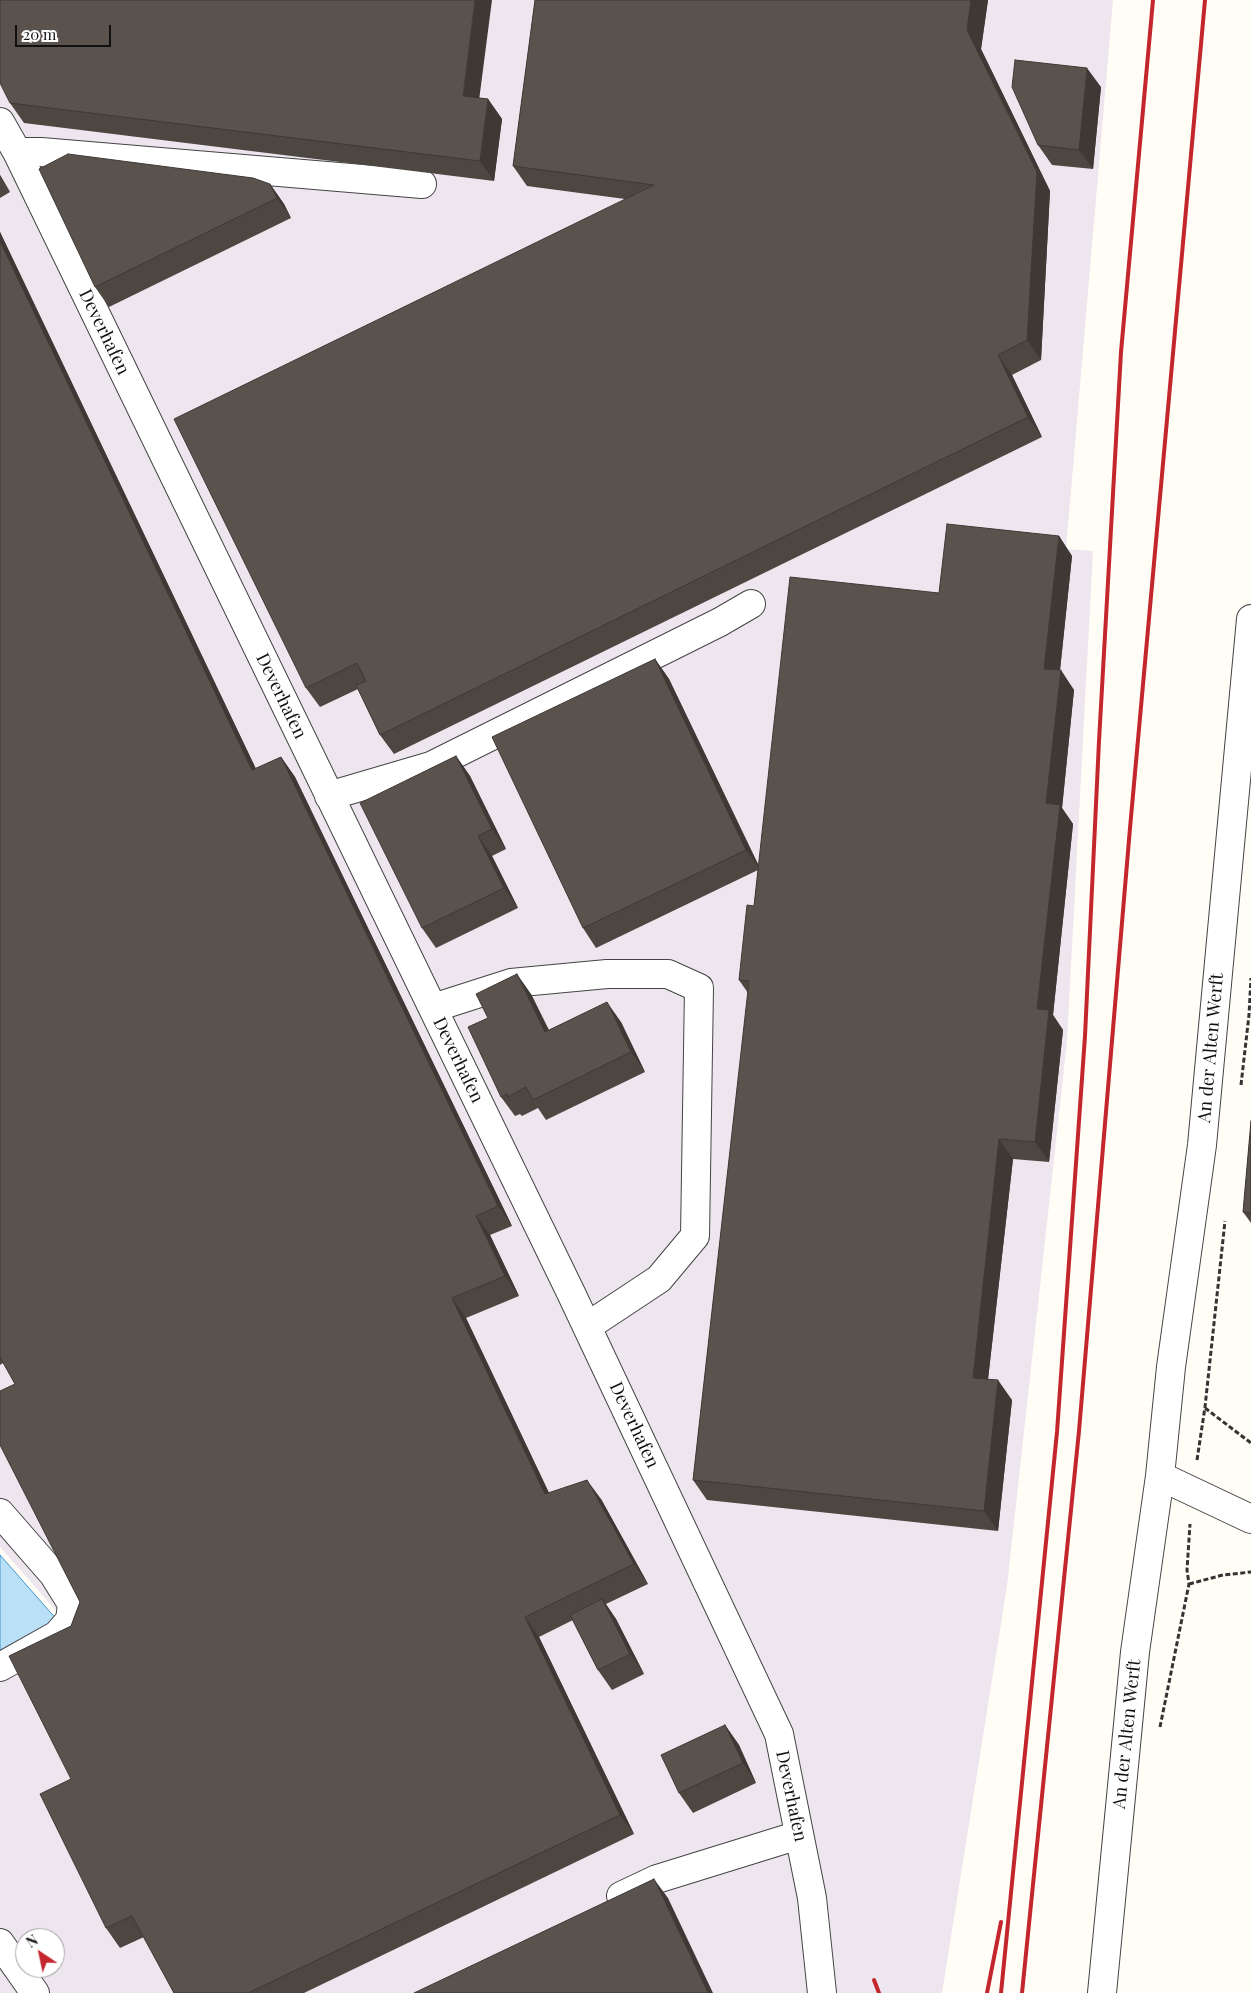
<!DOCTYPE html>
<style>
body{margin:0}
#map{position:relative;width:1251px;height:1993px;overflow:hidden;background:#fffdf5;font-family:"Playfair Display",serif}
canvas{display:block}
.north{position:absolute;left:15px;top:1928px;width:50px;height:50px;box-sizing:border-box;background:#fff;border:1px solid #a0a0a0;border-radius:50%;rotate:326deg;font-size:14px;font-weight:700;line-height:20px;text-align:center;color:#111}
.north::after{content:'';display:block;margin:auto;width:18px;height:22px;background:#c4262e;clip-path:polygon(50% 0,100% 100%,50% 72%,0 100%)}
.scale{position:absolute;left:15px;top:25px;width:96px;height:22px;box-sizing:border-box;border:2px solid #111;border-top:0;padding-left:6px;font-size:15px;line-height:18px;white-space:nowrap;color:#111;-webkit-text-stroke:4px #fff;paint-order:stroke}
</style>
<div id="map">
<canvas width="1251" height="1993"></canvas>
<div class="north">N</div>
<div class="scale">20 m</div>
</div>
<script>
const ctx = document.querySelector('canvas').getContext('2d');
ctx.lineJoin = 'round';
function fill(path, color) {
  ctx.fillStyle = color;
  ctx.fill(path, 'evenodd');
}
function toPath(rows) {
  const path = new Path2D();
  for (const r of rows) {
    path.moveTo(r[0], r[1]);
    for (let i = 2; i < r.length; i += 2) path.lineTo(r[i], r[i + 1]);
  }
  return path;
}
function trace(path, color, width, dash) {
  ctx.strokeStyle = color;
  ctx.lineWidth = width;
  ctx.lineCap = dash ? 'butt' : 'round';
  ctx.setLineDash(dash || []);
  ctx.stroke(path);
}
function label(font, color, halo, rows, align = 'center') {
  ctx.font = font + ' "Playfair Display",serif';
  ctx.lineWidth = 5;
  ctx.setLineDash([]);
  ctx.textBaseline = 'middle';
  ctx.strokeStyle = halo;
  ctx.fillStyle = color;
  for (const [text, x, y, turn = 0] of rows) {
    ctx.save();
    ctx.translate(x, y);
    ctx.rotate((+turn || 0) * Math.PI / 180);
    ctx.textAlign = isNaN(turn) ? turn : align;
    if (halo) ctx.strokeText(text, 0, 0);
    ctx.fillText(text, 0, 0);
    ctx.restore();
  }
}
const industrial = toPath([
 [0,0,1113,0,1066,549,1093,551,1067,1041,1007,1586,942,1993,0,1993,0,1661,65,1621,0,1547],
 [25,1938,55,1938,55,1968,25,1968]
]);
const water = toPath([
 [0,1555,58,1621,0,1656,0,1555]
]);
const path = toPath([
 [1241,1085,1249,1015,1251,978],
 [1205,1408,1251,1443],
 [1197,1460,1205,1407,1225,1221],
 [1189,1584,1223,1575,1251,1572],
 [1160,1727,1189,1584,1187,1570,1190,1524]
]);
const minor = toPath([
 [0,122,17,152,571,1293,779,1734,812,1898,822,1993],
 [17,152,41,152,422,184],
 [329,796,431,766,720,622,751,604],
 [433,1008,511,983,607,974,668,974,699,988,695,1236,659,1279,588,1326],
 [1160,1476,1251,1519],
 [0,1513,54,1575,72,1604,70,1620,57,1635,0,1667],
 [621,1896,657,1879,799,1835],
 [0,1943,35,1993],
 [1102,1993,1135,1652,1160,1476,1171,1367,1202,1145,1251,619]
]);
const rail = toPath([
 [874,1980,879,1993],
 [987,1993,1001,1922],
 [1001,1993,1057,1432,1085,1036,1099,741,1121,352,1153,0],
 [1022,1993,1079,1431,1130,828,1205,0]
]);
const wall = toPath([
 [535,0,988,0,981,49,1050,191,1041,360,1012,375,1042,437,394,754,380,735,358,689,320,707,306,688,625,199,527,186,513,166],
 [1101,87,1093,169,1052,165,1038,145],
 [480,98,488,99,502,119,494,181,24,123,10,103],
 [0,175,10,192,0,198],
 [270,184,284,204,291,218,109,307,95,287],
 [0,232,256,769,281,757,295,777,512,1226,490,1235,519,1296,466,1318,549,1493,601,1499,648,1584,606,1604,616,1619,644,1674,612,1690,598,1670,573,1620,539,1637,634,1834,304,1993,174,1993,144,1937,120,1948,106,1928,71,1779,71,1626,80,1602,15,1384,3,1363,0,1365],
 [1059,536,1072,556,1060,670,1074,690,1062,808,1073,824,1053,1015,1063,1030,1049,1162,1013,1159,988,1379,1012,1400,998,1531,707,1500,693,1480,748,993,739,980,754,906,758,870,596,948,583,928,655,659,669,679,759,866,939,593],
 [456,756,470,776,506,849,492,856,518,908,436,948,422,928],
 [531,994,549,1030,621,1022,645,1072,546,1120,538,1108,522,1116,520,1114,515,1116,501,1097,488,1018],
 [1251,1121,1251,1223,1243,1212],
 [725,1725,739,1745,756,1783,693,1813,679,1793]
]);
const shadedWall = toPath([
 [475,0,492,0,477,116,463,96],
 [971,0,988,0,981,49,1050,191,1041,360,1027,340,967,30],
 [1087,68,1101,87,1093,169,1079,150],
 [488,99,502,119,494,181,480,161],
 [0,175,10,192,0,177],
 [270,184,284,204,291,218,277,198],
 [0,232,266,790,252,770,0,241],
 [998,355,1012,375,1042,437,1028,417],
 [1059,536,1072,556,1058,689,1044,669],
 [655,659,669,679,760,869,746,850],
 [1061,670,1074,690,1062,808,1073,824,1053,1015,1063,1030,1049,1162,1035,1142,1037,1009,1046,803],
 [456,756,470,776,506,849,492,829],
 [281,757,295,777,512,1226,498,1206],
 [478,836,492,856,518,908,504,888],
 [517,974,531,994,559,1052,545,1032],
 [607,1002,621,1022,645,1072,631,1052],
 [999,1139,1013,1159,986,1397,973,1378],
 [476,1216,490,1235,519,1296,505,1276],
 [452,1298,466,1318,559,1514,545,1494],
 [998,1380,1012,1400,998,1531,984,1511],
 [587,1480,601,1499,648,1584,634,1564],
 [602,1599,616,1619,644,1674,630,1654],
 [525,1617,539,1637,634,1834,620,1815],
 [725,1725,739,1745,756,1783,743,1763],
 [654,1879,668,1898,713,1993,708,1993]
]);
const building = toPath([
 [0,0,475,0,463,96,488,99,480,161,10,103,0,83,0,0],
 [535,0,971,0,967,30,1037,172,1027,340,998,355,1028,417,380,735,356,685,366,681,357,663,306,688,174,419,654,185,513,166,535,0],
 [1015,60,1087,68,1079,150,1038,145,1012,87,1015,60],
 [68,154,253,178,270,184,277,198,95,287,39,169,68,154],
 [0,241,252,770,281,757,498,1206,476,1216,505,1276,452,1298,545,1494,587,1480,634,1564,525,1617,620,1815,248,1993,174,1993,132,1916,106,1928,40,1794,71,1779,9,1656,71,1626,80,1602,0,1445,0,1391,15,1384,0,1357,0,241],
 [947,524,1059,536,1044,669,1061,670,1046,803,1060,805,1037,1009,1049,1010,1035,1142,999,1139,973,1378,998,1380,984,1511,693,1480,749,981,739,980,747,905,754,906,790,577,939,593,947,524],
 [655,659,746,850,583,928,492,737,655,659],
 [456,756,492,829,478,836,504,888,422,928,360,803,456,756],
 [517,974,545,1032,607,1002,631,1052,533,1100,526,1087,508,1097,507,1094,501,1097,468,1027,488,1018,476,994,517,974],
 [1251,1121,1251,1213,1243,1212,1251,1121],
 [602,1599,630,1654,598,1670,570,1615,602,1599],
 [725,1725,743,1763,679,1793,661,1755,725,1725],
 [654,1879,708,1993,414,1993,654,1879]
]);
const streetNames = [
 ["Deverhafen",104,332,64],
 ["Deverhafen",281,696,64],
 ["An der Alten Werft",1211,1048,-85],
 ["Deverhafen",458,1060,64],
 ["Deverhafen",634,1425,65],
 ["An der Alten Werft",1127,1734,-84],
 ["Deverhafen",791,1796,78]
];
fill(industrial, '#eee6ef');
fill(water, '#b9e0f7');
trace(water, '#3f96cf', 1);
trace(minor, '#444', 30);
trace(path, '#333', 3, [5, 2.5]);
trace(minor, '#fff', 28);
trace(rail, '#c4262e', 4);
fill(wall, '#4d4742');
fill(shadedWall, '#3f3936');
fill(building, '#5a524d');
trace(building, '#3f3936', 1);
label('18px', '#111', '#fff', streetNames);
</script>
